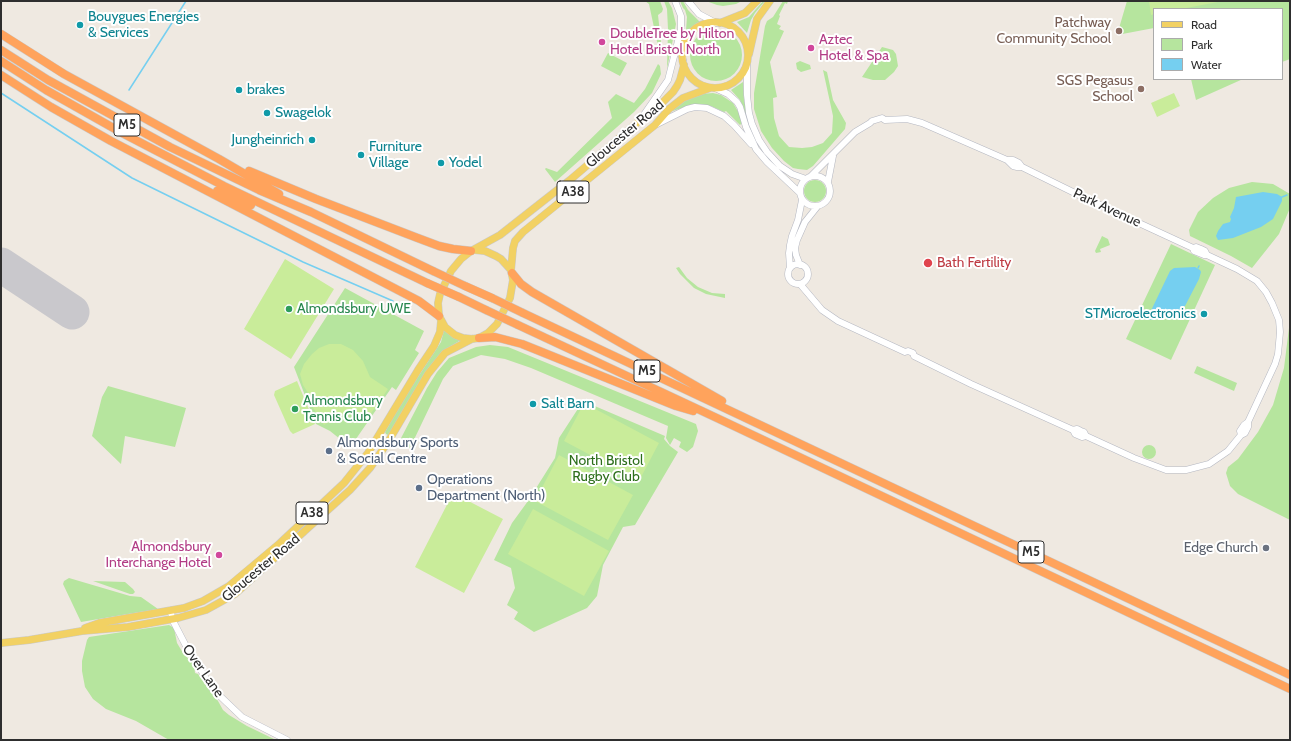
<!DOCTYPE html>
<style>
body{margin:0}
#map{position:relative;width:1291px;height:741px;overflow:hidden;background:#efe9e1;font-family:Cabin,sans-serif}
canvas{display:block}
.frame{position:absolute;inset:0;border:2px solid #2e2e2e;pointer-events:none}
.legend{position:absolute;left:1153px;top:8px;width:130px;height:72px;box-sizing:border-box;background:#fff;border:1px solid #ababab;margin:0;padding:5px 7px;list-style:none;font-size:12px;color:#2e2e2e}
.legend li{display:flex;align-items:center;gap:8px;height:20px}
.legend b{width:20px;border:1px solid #ababab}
</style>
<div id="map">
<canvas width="1291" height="741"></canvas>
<div class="frame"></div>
<ul class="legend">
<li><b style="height:5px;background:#f2d163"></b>Road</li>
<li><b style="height:11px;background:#b6e59e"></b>Park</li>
<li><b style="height:11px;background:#75cff0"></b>Water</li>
</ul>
</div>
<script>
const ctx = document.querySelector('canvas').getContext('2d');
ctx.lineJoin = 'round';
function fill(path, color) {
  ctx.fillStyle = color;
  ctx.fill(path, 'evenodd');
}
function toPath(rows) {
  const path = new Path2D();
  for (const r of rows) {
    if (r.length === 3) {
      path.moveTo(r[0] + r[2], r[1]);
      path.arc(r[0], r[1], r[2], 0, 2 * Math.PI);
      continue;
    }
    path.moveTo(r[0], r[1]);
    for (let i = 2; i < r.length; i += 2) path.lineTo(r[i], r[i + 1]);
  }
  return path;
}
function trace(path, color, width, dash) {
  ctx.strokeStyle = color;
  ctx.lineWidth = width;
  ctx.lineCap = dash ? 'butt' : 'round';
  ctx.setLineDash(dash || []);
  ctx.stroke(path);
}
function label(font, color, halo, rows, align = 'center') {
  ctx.font = font + ' Cabin,sans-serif';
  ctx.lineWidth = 4;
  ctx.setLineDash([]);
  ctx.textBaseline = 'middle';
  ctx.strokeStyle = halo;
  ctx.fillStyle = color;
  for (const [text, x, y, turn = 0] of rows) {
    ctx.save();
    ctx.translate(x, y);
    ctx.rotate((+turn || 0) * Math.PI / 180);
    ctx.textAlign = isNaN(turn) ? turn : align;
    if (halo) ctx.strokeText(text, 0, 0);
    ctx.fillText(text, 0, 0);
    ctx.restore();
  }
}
const green = toPath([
 [645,1,660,1,663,9,662,12,658,15,662,51,659,51,649,4],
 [664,1,668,1,672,8,676,24,667,69,668,29,667,9],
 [680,1,683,1,688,10,700,22,688,30,686,30,687,17,685,10,683,8],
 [706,1,742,1,736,4,723,6,717,5],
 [763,1,765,1,755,13,751,20,747,33,737,22,749,17],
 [783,1,788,1,787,4,785,3,779,15,780,16,777,24,781,26,779,29,784,31,770,62,777,97,773,98,774,118,779,136,789,147,802,148,812,147,823,143,832,133,833,116,823,70,827,72,833,100,846,123,845,129,813,166,807,170,798,169,793,168,784,161,772,148,761,131,754,109,754,93,765,26,767,21,773,17],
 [1127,1,1290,1,1290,59,1282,62,1282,9,1154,9,1154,28,1117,35],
 [716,55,26],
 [882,47,893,50,896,54,898,66,894,72,885,80,873,80,862,77],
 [608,53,627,63,620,76,601,66],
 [800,61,810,65,811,69,801,72,797,69,796,63],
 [658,64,660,66,661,74,652,93,634,112,555,182,545,169,546,168,557,172,612,118,608,102,616,94,634,103,645,89],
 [1191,79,1243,79,1196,100],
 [743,82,744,100,752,132,751,133,743,106,740,100,731,90],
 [713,93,721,95,733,103,739,113,742,123,740,125,726,111,724,112,711,106,693,104,673,111,672,110,684,101,701,94],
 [815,191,11],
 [1252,182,1273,184,1290,194,1290,208,1279,234,1252,268,1231,256,1190,236,1189,230,1198,212,1213,198,1229,188],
 [1102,236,1108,239,1110,245,1100,249,1101,252,1096,253,1095,251],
 [1171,244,1215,265,1171,360,1126,339],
 [679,267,687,278,698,287,712,293,725,294,725,298,706,294,694,288,680,274,676,268],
 [345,288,424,331,415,350,419,353,396,390,392,387,349,449,340,439,330,431,316,424,294,367],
 [1290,326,1290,520,1238,494,1230,486,1226,473,1228,467,1238,459,1258,432,1273,405,1284,368,1289,328],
 [444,330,461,340,451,346,388,435,386,434,385,432,404,398,441,342],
 [490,345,508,347,696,424,698,431,693,447,687,452,679,447,681,442,674,438,670,445,666,438,668,426,531,368,505,359,481,355,453,366,443,379,410,448,399,442,427,388,437,372,449,358,476,347],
 [1197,366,1237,383,1234,391,1194,373],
 [108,386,186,408,175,447,125,436,121,464,92,436,102,397],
 [583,401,665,436,664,439,670,446,678,452,635,525,623,527,603,565,597,596,587,608,534,632,514,619,518,612,507,605,515,588,511,568,494,560,512,523,528,501,555,458,559,438],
 [1149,452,7],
 [69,578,130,596,141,597,158,609,81,622,63,584,64,581],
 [93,581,125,582,133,589,135,592,133,594,130,594],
 [169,625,174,628,177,643,183,653,194,665,195,673,198,674,218,701,223,710,229,715,247,726,276,740,169,740,136,721,106,709,93,699,85,687,82,671,82,661,87,640,89,637]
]);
const pitch = toPath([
 [1149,1,1223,1,1181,9,1154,9,1154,14,1151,15],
 [1174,93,1180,106,1157,117,1151,103],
 [285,259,334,289,291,359,244,329],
 [329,344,341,344,353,350,363,361,370,377,388,389,365,422,350,412,340,415,324,425,305,395,308,393,303,385,300,374,304,364,312,354,319,348],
 [297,381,315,424,293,434,290,431,274,395,275,391],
 [584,403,659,443,639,481,564,441],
 [559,455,633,495,608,540,535,501],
 [453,493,503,519,464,593,415,567],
 [533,509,609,551,584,596,508,554]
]);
const water = toPath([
 [1263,192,1277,194,1282,197,1282,201,1273,219,1261,227,1233,238,1218,240,1216,236,1218,231,1223,224,1230,222,1231,219,1230,217,1234,208,1236,197],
 [1195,267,1200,270,1201,272,1199,279,1185,306,1179,310,1170,311,1160,315,1154,320,1147,319,1170,271,1174,268]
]);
const stream = toPath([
 [129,90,186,1],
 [1,93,132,178,303,262,393,301],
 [1282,197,1287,195],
 [1198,268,1199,266]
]);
const runway = toPath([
 [1,265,72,312]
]);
const secondary = toPath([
 [675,1,681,16,681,30,678,41,683,60],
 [688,1,699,14,716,23],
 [747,64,747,95,749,113,752,124,759,140,767,152,780,166,792,174,806,179],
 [715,88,728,94,737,102,740,107,746,127,756,149,767,162,800,193],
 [643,116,668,80,678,41],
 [657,124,687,109,695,107,707,108,724,116,734,125,751,144],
 [1007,160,1013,166,1017,167,1022,167],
 [815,191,15],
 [811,176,855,132,870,123,872,121,882,118,885,120,907,119,922,123,1007,160,1013,160,1019,163,1022,167,1087,199,1193,248,1196,247,1201,249,1205,251,1207,255],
 [828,182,833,156],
 [798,274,10],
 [800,265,796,255,795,248,797,240,805,222,817,207],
 [790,268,789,253,790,245,792,236,798,220,802,200],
 [800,284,822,310,838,321,905,352,908,351,913,353,914,356,971,384,1073,430,1075,434,1082,437,1086,436,1134,458,1166,470,1186,470,1209,464,1228,451,1241,435,1245,433,1248,427,1248,422,1275,364,1278,354,1280,332,1279,320,1272,303,1266,292,1257,281,1237,269,1207,255,1204,255,1194,251,1193,248],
 [1073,430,1077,429,1081,431,1084,432,1086,436],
 [1241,435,1240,431,1244,425,1248,422],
 [171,611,172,619,186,646,212,688,221,697,242,717,287,740]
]);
const primary = toPath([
 [715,55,33],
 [720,23,745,13,757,1],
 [749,54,757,19,770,1],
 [475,250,485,251,496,256,501,259,511,270,513,280,510,298,497,324,488,333,479,338,472,339,463,338,455,335,445,327,439,316,438,303,440,294,451,271,461,259,471,251,500,235,570,180,639,121,660,105,673,92,677,86,680,80,684,65],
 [511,270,513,248,515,241,523,232,655,125,669,109,683,98,710,88],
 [85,628,99,623,184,608,203,601,229,586,279,544,344,483,368,453,418,370,434,346,440,332,441,321],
 [1,643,29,640,82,631,128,627,178,618,206,610,235,594,350,490,370,468,388,442,428,374,445,353,472,339]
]);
const highway = toPath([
 [1,34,64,74,219,159,279,194],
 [1,50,48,80,170,147,259,190,311,212,433,271],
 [1,61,46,90,124,134,224,186,427,283],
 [1,75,51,107,111,141,419,301,439,316],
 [249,171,316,199,415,237,439,246,453,249,471,251],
 [217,191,251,205],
 [512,273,521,284,532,292,722,401],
 [465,286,492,298],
 [459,297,486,310],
 [523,313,1290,675],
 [518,325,719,419,1290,689],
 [479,338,495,337,522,344,676,406,693,411]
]);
const highwayBridge = toPath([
 [433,271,465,286],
 [427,283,459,297],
 [492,298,523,313],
 [486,310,518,325]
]);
const markers = [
 [80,25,4,"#0f9aa8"],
 [1119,31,4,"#8d6e63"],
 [602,42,4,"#d1479c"],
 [811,48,4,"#d1479c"],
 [1141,89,4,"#8d6e63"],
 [239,90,4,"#0f9aa8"],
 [267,113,4,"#0f9aa8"],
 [312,140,4,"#0f9aa8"],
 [361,155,4,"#0f9aa8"],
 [441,163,4,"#0f9aa8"],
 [928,263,5,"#e0444e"],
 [289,309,4,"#2e9e5b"],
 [1204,314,4,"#0f9aa8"],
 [533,404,4,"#0f9aa8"],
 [295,409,4,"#2e9e5b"],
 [329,451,4,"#5c6f8a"],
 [419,488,4,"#5c6f8a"],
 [1266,548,4,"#6b7280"],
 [219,555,4,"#d1479c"]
];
const shields = [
 [127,125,26],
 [573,192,32],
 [647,371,26],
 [312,513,32],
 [1031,552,26]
];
const shieldNames = [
 ["M5",127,125],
 ["A38",573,192],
 ["M5",647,371],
 ["A38",312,513],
 ["M5",1031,552]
];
const cultureNames = [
 ["Bouygues Energies",88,17],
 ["& Services",88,33],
 ["brakes",247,90],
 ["Swagelok",275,113],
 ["Jungheinrich",304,140,"right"],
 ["Furniture",369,147],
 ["Village",369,163],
 ["Yodel",449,163],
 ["STMicroelectronics",1196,314,"right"],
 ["Salt Barn",541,404]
];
const educationNames = [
 ["Patchway",1111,23],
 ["Community School",1111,39],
 ["SGS Pegasus",1133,81],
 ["School",1133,97]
];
const hotelNames = [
 ["DoubleTree by Hilton",610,34],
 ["Hotel Bristol North",610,50],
 ["Aztec",819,40],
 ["Hotel & Spa",819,56],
 ["Almondsbury",211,547,"right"],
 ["Interchange Hotel",211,563,"right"]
];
const streetNames = [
 ["Gloucester Road",625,134,-40],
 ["Park Avenue",1107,208,25],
 ["Gloucester Road",261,568,-40],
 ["Over Lane",203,671,55]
];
const healthNames = [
 ["Bath Fertility",937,263]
];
const leisureNames = [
 ["Almondsbury UWE",297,309],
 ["Almondsbury",303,401],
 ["Tennis Club",303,417]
];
const serviceNames = [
 ["Almondsbury Sports",337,443],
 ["& Social Centre",337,459],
 ["Operations",427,480],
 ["Department (North)",427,496]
];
const parkNames = [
 ["North Bristol",606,461],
 ["Rugby Club",606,477]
];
const worshipNames = [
 ["Edge Church",1258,548]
];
fill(green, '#b6e59e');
fill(pitch, '#c9ec9a');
fill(water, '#75cff0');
trace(stream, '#75cff0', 1.5);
trace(runway, '#c9c8cc', 35);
trace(secondary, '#b4b7c1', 7);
trace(primary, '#c9c9c9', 8);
trace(highway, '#c9c9c9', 9);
trace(secondary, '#fff', 6);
trace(primary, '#f2d163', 7);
trace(highway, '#ffa35c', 8);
trace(highwayBridge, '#c9c9c9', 9, []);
trace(highwayBridge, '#ffa35c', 8);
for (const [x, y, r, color] of markers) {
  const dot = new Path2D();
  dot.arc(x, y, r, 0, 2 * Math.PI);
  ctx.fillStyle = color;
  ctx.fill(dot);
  trace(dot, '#fff', 1.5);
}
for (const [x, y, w] of shields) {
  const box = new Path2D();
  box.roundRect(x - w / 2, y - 11, w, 22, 3);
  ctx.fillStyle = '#fff';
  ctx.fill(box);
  trace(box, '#2e2e2e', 1);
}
label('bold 13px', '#2e2e2e', null, shieldNames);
label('14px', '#0d838f', '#fff', cultureNames, 'left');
label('14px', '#785e54', '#fff', educationNames, 'right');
label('14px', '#b23c85', '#fff', hotelNames, 'left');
label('14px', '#2e2e2e', '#fff', streetNames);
label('14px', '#be3a42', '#fff', healthNames, 'left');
label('14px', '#27864d', '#fff', leisureNames, 'left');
label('14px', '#4e5e75', '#fff', serviceNames, 'left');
label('14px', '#2c6e1b', '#fff', parkNames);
label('14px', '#5b616d', '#fff', worshipNames, 'right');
</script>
